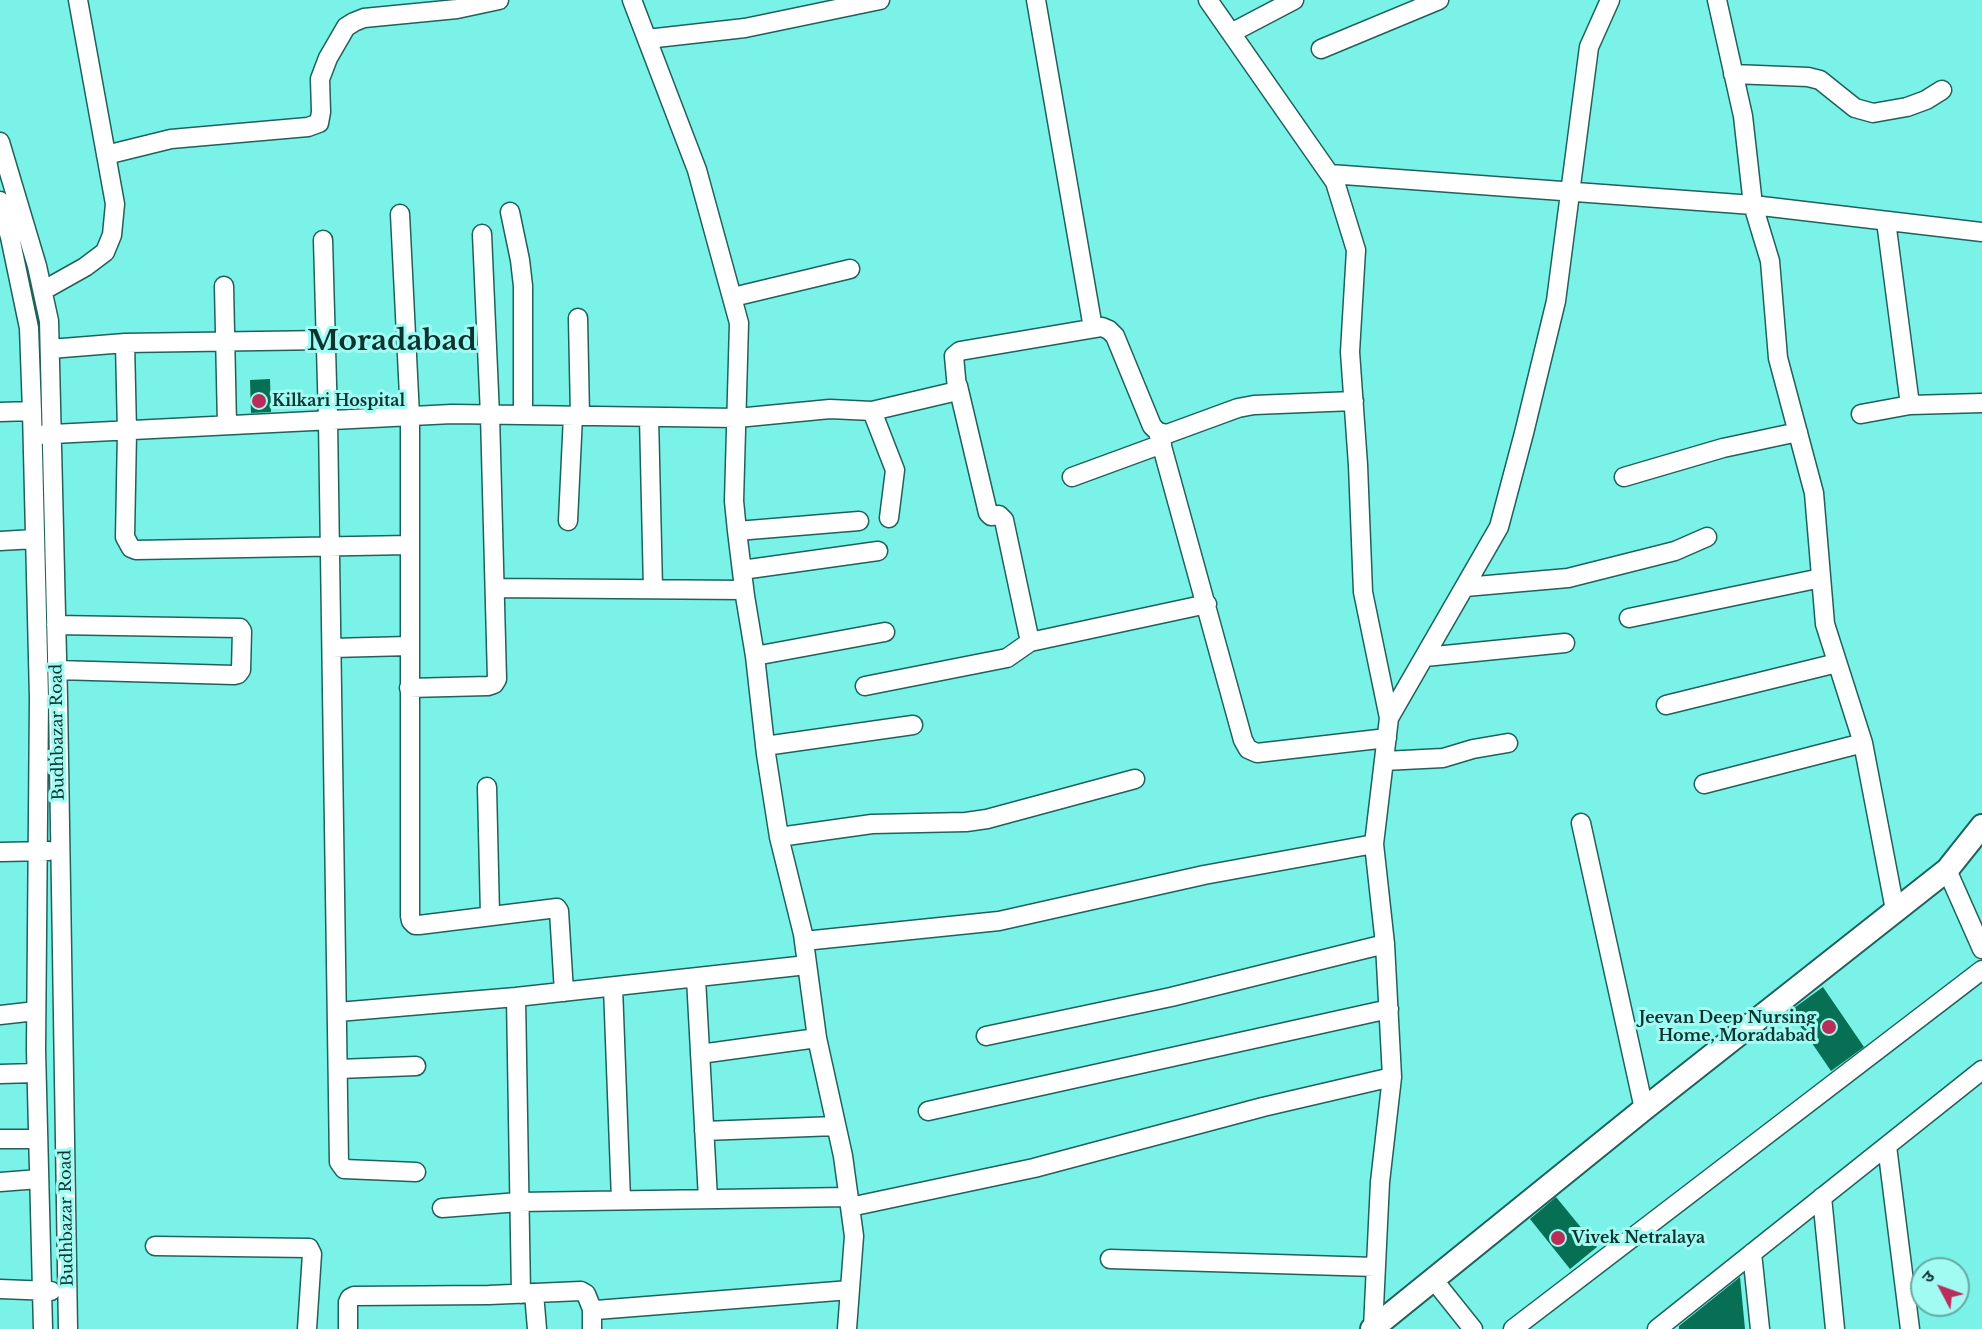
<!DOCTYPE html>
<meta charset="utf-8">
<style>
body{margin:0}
#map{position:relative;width:1982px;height:1329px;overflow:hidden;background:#7af2e7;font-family:"Libre Baskerville","Noto Sans Devanagari",serif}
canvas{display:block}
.north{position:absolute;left:1910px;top:1257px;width:60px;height:60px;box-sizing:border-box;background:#a1fbf2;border:2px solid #65aba4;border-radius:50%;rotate:311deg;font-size:16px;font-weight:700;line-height:24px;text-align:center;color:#0b3330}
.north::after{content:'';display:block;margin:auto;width:21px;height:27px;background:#bb2c59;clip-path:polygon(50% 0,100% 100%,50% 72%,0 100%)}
</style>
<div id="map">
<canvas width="1982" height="1329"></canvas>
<div class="north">उ</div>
</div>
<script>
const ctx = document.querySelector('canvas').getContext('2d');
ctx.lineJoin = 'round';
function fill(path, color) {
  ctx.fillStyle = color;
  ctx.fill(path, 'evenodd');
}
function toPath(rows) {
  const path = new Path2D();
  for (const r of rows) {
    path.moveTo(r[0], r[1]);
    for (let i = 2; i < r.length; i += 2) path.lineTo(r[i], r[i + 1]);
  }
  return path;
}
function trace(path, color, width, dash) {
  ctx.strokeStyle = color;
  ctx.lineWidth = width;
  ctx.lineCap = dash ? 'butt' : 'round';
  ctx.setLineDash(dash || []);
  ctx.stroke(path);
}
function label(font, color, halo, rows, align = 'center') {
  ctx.font = font + ' "Libre Baskerville",serif';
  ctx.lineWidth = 6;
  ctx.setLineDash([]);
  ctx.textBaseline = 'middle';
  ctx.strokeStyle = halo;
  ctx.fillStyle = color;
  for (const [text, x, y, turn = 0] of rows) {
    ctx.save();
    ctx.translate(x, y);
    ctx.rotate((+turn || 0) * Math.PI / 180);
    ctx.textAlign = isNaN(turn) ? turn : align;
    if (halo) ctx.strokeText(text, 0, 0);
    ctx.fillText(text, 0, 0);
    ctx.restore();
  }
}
const building = toPath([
 [270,379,271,412,251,413,250,380],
 [1823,987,1864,1047,1831,1071,1790,1011],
 [1556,1197,1597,1247,1570,1269,1530,1219],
 [1740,1277,1745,1329,1679,1329,1679,1326]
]);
const minor = toPath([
 [632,0,697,170,739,323,734,501,737,531,745,596,755,656,766,754,779,837,803,934,817,1038,843,1156,854,1236,847,1329],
 [1036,0,1093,328],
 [1208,0,1335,182,1356,250,1350,352,1358,465,1363,592,1389,718,1374,844,1385,944,1392,1077,1380,1182,1373,1328],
 [1717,0,1743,116,1753,205,1770,261,1778,358,1814,493,1825,624,1863,743,1895,910],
 [1231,33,1294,0],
 [647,39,745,28,880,0],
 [1321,49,1439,0],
 [1733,74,1808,77,1820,80,1855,108,1873,113,1907,107,1926,100,1942,90],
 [0,142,37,266,49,321,58,699,68,1329],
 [106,155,171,139,308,127,319,123,321,112,320,79,328,58,346,27,354,22,364,18,457,9,499,0],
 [1330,174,1753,205,1982,232],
 [0,201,10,237,29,328,32,411,39,698,36,1050,43,1329],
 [510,212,520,260,523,286,523,415],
 [400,214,410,416,410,916,411,921,415,925,419,925,557,908,559,911,564,992],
 [1886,221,1910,405],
 [323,240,328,420,339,1162,344,1169,416,1172],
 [224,286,227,425],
 [44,290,85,267,105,252,112,235,115,204,78,0],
 [733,297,850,269],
 [578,318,580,416],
 [125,343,127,432,125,537,131,548,136,550,409,545],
 [50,349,125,343,326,340],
 [958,386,988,513,991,516,999,515,1004,520,1030,642],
 [872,411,895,470,889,518],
 [0,412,32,411],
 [1861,414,1910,405,1982,403],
 [649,417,653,589],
 [1158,432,1243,740,1248,749,1257,753,1387,738],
 [33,435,452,414,737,418,830,409,872,411,953,392,957,389,954,356,960,351,1102,327,1109,330,1115,336,1152,426,1158,432,1167,434,1238,408,1254,405,1354,401],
 [1072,477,1162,444],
 [1624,477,1723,448,1798,432],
 [568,521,573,416],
 [737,531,859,521],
 [0,541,35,539],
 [742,570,878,551],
 [1465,587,1568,578,1675,551,1707,537],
 [495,588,744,590],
 [1629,618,1821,578],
 [56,625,240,628,242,631,241,670,238,674,234,675,57,670],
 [332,648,409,646],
 [755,656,885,632],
 [1425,657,1565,643],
 [865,686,1007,658,1030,642,1207,604],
 [409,688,488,686,494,684,497,679,490,415,482,234],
 [1666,705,1837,663],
 [1389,718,1499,527,1524,433,1556,301,1589,47,1610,0],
 [765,746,913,725],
 [1384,761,1443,758,1473,749,1508,743],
 [1704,784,1863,743],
 [487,787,490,915],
 [1581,823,1644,1109],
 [779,837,872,824,966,822,987,819,1135,779],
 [0,852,49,851],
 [1947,870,1982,949],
 [804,941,999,921,1204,875,1374,844],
 [696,978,708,1199],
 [613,987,621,1200],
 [516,997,521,1294],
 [338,1012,516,997,807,965],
 [0,1015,36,1011],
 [986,1036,1171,997,1385,944],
 [700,1054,817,1038],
 [339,1069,416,1066],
 [0,1074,36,1073],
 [928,1111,1389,1009],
 [704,1131,836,1126],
 [0,1139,38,1139],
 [1887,1146,1910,1329],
 [0,1182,39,1179],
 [1822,1197,1835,1329],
 [850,1207,1034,1168,1263,1107,1392,1077],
 [442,1208,519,1202,848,1197],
 [155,1246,309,1248,312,1254,307,1329],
 [1752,1253,1760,1329],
 [1110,1259,1375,1267],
 [1433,1279,1473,1329],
 [0,1289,51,1291],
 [534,1293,537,1329],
 [348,1329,348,1302,350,1298,354,1296,489,1295,581,1291,586,1294,592,1309,596,1310,850,1290],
 [592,1329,592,1309],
 [1513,1329,1982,970],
 [1657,1329,1982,1070]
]);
const major = toPath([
 [1372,1329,1644,1109,1947,870,1982,826]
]);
const markers = [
 [259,401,8,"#bb2c59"],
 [1829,1027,8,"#bb2c59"],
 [1558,1238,8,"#bb2c59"]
];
const poiNames = [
 ["Kilkari Hospital",272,401],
 ["Jeevan Deep Nursing",1816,1018,"right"],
 ["Home, Moradabad",1816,1036,"right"],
 ["Vivek Netralaya",1572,1238]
];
const streetNames = [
 ["Budhbazar Road",58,732,-91],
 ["Budhbazar Road",67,1218,-91]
];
const townNames = [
 ["Moradabad",392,342]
];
fill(building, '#076f53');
trace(minor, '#1f615c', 21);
trace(major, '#1f615c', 26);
trace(minor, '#fff', 18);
trace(major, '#fff', 22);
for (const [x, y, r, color] of markers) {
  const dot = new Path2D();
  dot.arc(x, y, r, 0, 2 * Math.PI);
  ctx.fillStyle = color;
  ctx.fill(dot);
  trace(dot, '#a1fbf2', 2);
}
label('bold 16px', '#0b3330', '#a1fbf2', poiNames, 'left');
label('16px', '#0b3330', '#a1fbf2', streetNames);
label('bold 28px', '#0b3330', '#a1fbf2', townNames);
</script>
